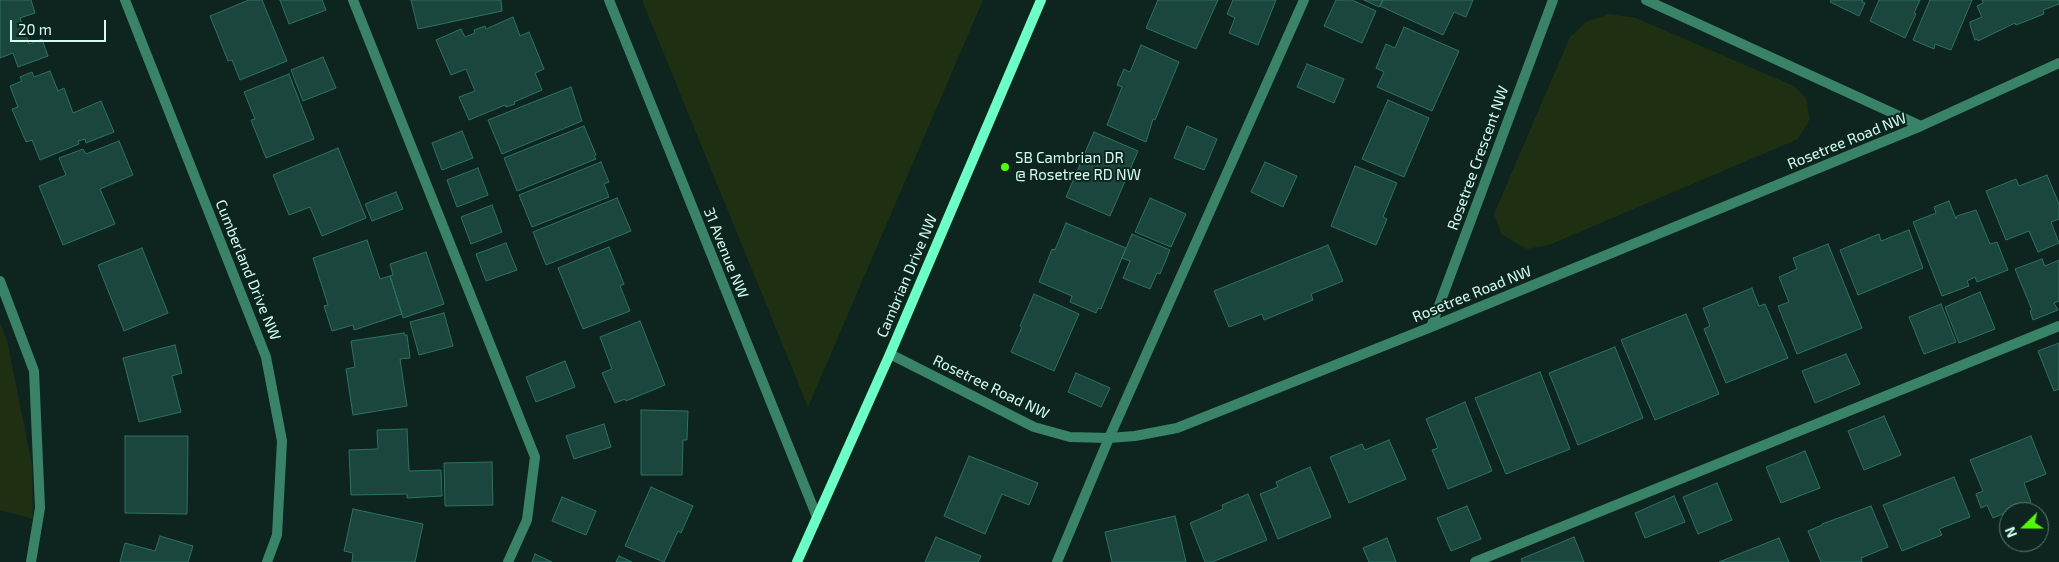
<!DOCTYPE html>
<style>
body{margin:0}
#map{position:relative;width:2059px;height:562px;overflow:hidden;background:#0e251f;font-family:"Exo 2",sans-serif}
canvas{display:block}
.north{position:absolute;left:1999px;top:502px;width:50px;height:50px;box-sizing:border-box;background:#0e251f;border:1px solid #5c7c73;border-radius:50%;rotate:248deg;font-size:14px;font-weight:700;line-height:20px;text-align:center;color:#d2fff2}
.north::after{content:'';display:block;margin:auto;width:18px;height:22px;background:#4ffd00;clip-path:polygon(50% 0,100% 100%,50% 72%,0 100%)}
.scale{position:absolute;left:10px;top:20px;width:96px;height:22px;box-sizing:border-box;border:2px solid #d2fff2;border-top:0;padding-left:6px;font-size:15px;line-height:18px;white-space:nowrap;color:#d2fff2;-webkit-text-stroke:4px #0e251f;paint-order:stroke}
</style>
<div id="map">
<canvas width="2059" height="562"></canvas>
<div class="north">N</div>
<div class="scale">20 m</div>
</div>
<script>
const ctx = document.querySelector('canvas').getContext('2d');
ctx.lineJoin = 'round';
function fill(path, color) {
  ctx.fillStyle = color;
  ctx.fill(path, 'evenodd');
}
function toPath(rows) {
  const path = new Path2D();
  for (const r of rows) {
    path.moveTo(r[0], r[1]);
    for (let i = 2; i < r.length; i += 2) path.lineTo(r[i], r[i + 1]);
  }
  return path;
}
function trace(path, color, width, dash) {
  ctx.strokeStyle = color;
  ctx.lineWidth = width;
  ctx.lineCap = dash ? 'butt' : 'round';
  ctx.setLineDash(dash || []);
  ctx.stroke(path);
}
function label(font, color, halo, rows, align = 'center') {
  ctx.font = font + ' "Exo 2",sans-serif';
  ctx.lineWidth = 4;
  ctx.setLineDash([]);
  ctx.textBaseline = 'middle';
  ctx.strokeStyle = halo;
  ctx.fillStyle = color;
  for (const [text, x, y, turn = 0] of rows) {
    ctx.save();
    ctx.translate(x, y);
    ctx.rotate((+turn || 0) * Math.PI / 180);
    ctx.textAlign = isNaN(turn) ? turn : align;
    if (halo) ctx.strokeText(text, 0, 0);
    ctx.fillText(text, 0, 0);
    ctx.restore();
  }
}
const green = toPath([
 [642,0,983,0,808,407],
 [1609,14,1636,18,1794,86,1806,98,1810,119,1798,139,1549,245,1527,249,1502,235,1494,214,1570,37,1586,22],
 [0,323,7,340,32,464,33,519,0,510]
]);
const building = toPath([
 [0,0,31,0,35,13,20,18,29,44,42,39,48,56,18,67,13,53,0,58,0,0],
 [249,0,262,0,287,61,240,80,232,60,228,61,210,16,249,0],
 [280,0,322,0,326,10,289,24,280,0],
 [411,0,501,0,502,11,418,29,411,0],
 [1158,0,1218,0,1196,49,1146,28,1158,0],
 [1233,0,1276,0,1258,45,1229,33,1235,18,1227,14,1233,0],
 [1336,0,1352,0,1376,11,1362,43,1324,26,1336,0],
 [1364,0,1383,0,1379,7,1364,0],
 [1383,0,1473,0,1466,17,1454,12,1443,35,1380,6,1383,0],
 [1831,0,1863,0,1862,2,1865,3,1859,16,1830,2,1831,0],
 [1879,0,1920,0,1914,13,1916,14,1905,38,1870,21,1879,0],
 [1930,0,1972,0,1951,50,1935,44,1934,49,1913,40,1930,0],
 [1982,0,2059,0,2059,4,2043,10,2044,14,2016,25,2015,23,1978,41,1977,39,1975,40,1970,25,1970,22,1982,17,1977,6,1983,3,1982,0],
 [513,17,520,36,529,32,544,69,535,73,542,90,514,102,515,104,506,107,505,105,469,120,459,97,475,91,466,69,451,75,436,40,461,29,465,37,475,33,474,30,485,26,486,29,513,17],
 [1404,27,1459,51,1432,111,1377,87,1384,72,1376,68,1386,44,1395,48,1404,27],
 [1141,45,1179,62,1155,120,1153,119,1146,142,1107,125,1122,87,1117,85,1124,69,1129,72,1131,70,1141,45],
 [323,57,336,88,303,101,291,70,323,57],
 [1307,64,1344,79,1334,103,1297,87,1307,64],
 [50,71,58,91,64,88,73,113,101,101,114,132,86,143,85,139,78,141,79,144,40,160,32,140,26,142,12,109,18,107,10,86,22,81,20,77,32,72,34,77,50,71],
 [289,74,314,139,266,158,251,120,255,119,244,92,289,74],
 [571,87,582,121,502,154,488,120,571,87],
 [1388,100,1429,118,1404,177,1362,159,1388,100],
 [584,126,596,155,594,156,596,159,517,191,504,158,584,126],
 [1187,126,1217,139,1204,170,1174,158,1187,126],
 [462,131,473,158,442,170,432,143,462,131],
 [1094,132,1138,151,1110,216,1066,197,1094,132],
 [119,141,133,175,100,189,115,224,63,245,39,186,66,175,59,158,83,149,86,154,119,141],
 [338,148,366,218,322,236,310,207,289,215,273,175,338,148],
 [601,162,609,182,604,184,609,197,532,227,519,195,601,162],
 [1265,162,1297,176,1283,207,1251,192,1265,162],
 [1355,166,1397,183,1383,217,1387,219,1376,245,1331,226,1355,166],
 [478,168,488,195,457,207,447,180,478,168],
 [2047,175,2059,204,2059,219,2051,222,2059,243,2038,252,2029,231,2006,240,1986,191,2016,179,2019,186,2047,175],
 [396,192,403,209,372,221,365,204,396,192],
 [617,198,631,231,546,265,533,232,617,198],
 [1150,198,1186,214,1171,247,1135,232,1150,198],
 [1949,201,1956,219,1957,216,1976,210,1990,244,1997,242,2008,270,1977,282,1975,277,1967,281,1969,286,1942,296,1913,222,1936,213,1934,207,1949,201],
 [492,205,502,232,471,244,461,217,492,205],
 [1066,223,1126,248,1101,309,1098,308,1096,313,1070,302,1072,296,1039,282,1052,249,1055,250,1066,223],
 [1909,230,1923,268,1858,295,1840,250,1879,234,1881,241,1909,230],
 [1132,234,1170,250,1160,274,1157,273,1150,289,1123,278,1130,261,1122,258,1132,234],
 [367,240,380,279,390,276,402,314,354,330,353,325,332,331,324,306,328,305,313,258,367,240],
 [506,243,517,270,486,281,476,254,506,243],
 [1828,244,1862,328,1797,354,1778,306,1789,302,1779,277,1797,269,1793,258,1828,244],
 [1328,245,1343,281,1311,294,1313,300,1264,320,1262,314,1229,327,1214,291,1328,245],
 [609,247,624,284,620,286,630,311,583,329,558,268,609,247],
 [142,248,168,313,124,331,98,265,142,248],
 [426,252,444,304,403,318,390,276,393,275,390,264,426,252],
 [2042,259,2045,266,2059,260,2059,301,2054,303,2058,310,2033,320,2030,311,2032,310,2015,269,2042,259],
 [1752,288,1759,306,1765,304,1788,358,1726,383,1704,329,1710,326,1703,308,1752,288],
 [1980,292,1995,329,1959,343,1945,307,1980,292],
 [1034,294,1079,314,1054,371,1011,352,1022,327,1020,326,1034,294],
 [1941,304,1956,342,1924,354,1909,317,1941,304],
 [444,313,453,346,419,355,410,322,444,313],
 [1686,314,1719,394,1655,420,1621,340,1686,314],
 [640,321,665,385,626,401,625,399,615,403,602,373,612,369,600,337,640,321],
 [404,333,404,335,407,335,410,358,400,359,407,406,353,415,346,369,355,367,351,341,404,333],
 [2059,343,2059,389,2054,391,2038,351,2059,343],
 [175,345,182,373,172,376,181,412,139,422,123,358,175,345],
 [1615,347,1643,418,1578,445,1549,373,1615,347],
 [1846,354,1860,384,1815,403,1802,371,1846,354],
 [565,361,575,387,536,402,526,377,565,361],
 [1540,372,1570,449,1506,474,1475,398,1540,372],
 [1076,373,1110,388,1101,407,1068,392,1076,373],
 [1465,402,1492,471,1448,489,1432,450,1438,448,1426,419,1465,402],
 [641,410,688,411,687,440,683,440,682,475,641,475,641,410],
 [1884,416,1901,455,1864,470,1848,431,1884,416],
 [604,424,611,447,574,459,566,436,604,424],
 [407,429,409,471,441,470,442,496,407,498,407,494,351,495,349,450,378,449,377,430,407,429],
 [125,436,188,436,187,514,125,513,125,436],
 [2031,436,2046,474,2024,483,2031,502,1993,518,1987,505,1981,508,1976,494,1983,491,1970,460,2031,436],
 [1389,440,1406,479,1349,503,1330,457,1362,444,1365,450,1389,440],
 [1805,451,1820,488,1781,503,1766,467,1805,451],
 [969,456,1038,483,1029,505,1002,494,985,534,944,516,969,456],
 [492,462,493,505,445,506,444,463,492,462],
 [1310,467,1331,517,1278,539,1260,494,1278,487,1276,482,1310,467],
 [1954,477,1970,517,1939,529,1942,535,1902,551,1883,505,1954,477],
 [1717,483,1732,520,1698,534,1683,497,1717,483],
 [651,487,693,506,681,533,678,531,664,562,625,546,651,487],
 [1248,494,1267,540,1212,562,1205,562,1190,523,1223,509,1222,505,1248,494],
 [1674,496,1685,522,1645,538,1635,513,1674,496],
 [562,497,596,511,586,535,552,521,562,497],
 [1467,506,1481,539,1451,551,1437,518,1467,506],
 [1871,506,1888,547,1861,558,1862,562,1821,562,1808,531,1822,525,1822,524,1871,506],
 [353,509,423,524,415,562,352,562,353,553,344,551,353,509],
 [1175,516,1186,562,1112,562,1105,532,1175,516],
 [160,536,193,546,188,562,120,562,125,543,155,551,160,536],
 [936,537,981,556,978,562,925,562,936,537],
 [1574,537,1584,562,1522,562,1521,559,1574,537],
 [1387,538,1396,562,1369,562,1363,548,1387,538],
 [1779,538,1789,562,1719,562,1779,538],
 [535,554,552,562,532,562,535,554],
 [619,556,632,562,616,562,619,556]
]);
const lane = toPath([
 [353,0,535,457,527,520,508,562],
 [0,281,34,371,40,508,31,562],
 [1057,562,1109,438,1304,0],
 [1475,562,2059,326]
]);
const street = toPath([
 [125,0,266,357,282,441,277,535,267,562],
 [609,0,817,517],
 [1646,0,1921,126],
 [1431,327,1553,0],
 [890,354,1034,427,1070,437,1109,438,1135,436,1177,428,1431,327,1921,126,2059,63]
]);
const secondary = toPath([
 [797,562,890,354,1041,0]
]);
const markers = [
 [1005,167,5,"#4ffd00"]
];
const streetNames = [
 ["Rosetree Road NW",1847,141,-22],
 ["Rosetree Crescent NW",1478,158,-70],
 ["31 Avenue NW",726,253,68],
 ["Cumberland Drive NW",248,270,68],
 ["Cambrian Drive NW",907,276,-67],
 ["Rosetree Road NW",1472,294,-22],
 ["Rosetree Road NW",991,387,26]
];
const poiNames = [
 ["SB Cambrian DR",1015,158],
 ["@ Rosetree RD NW",1015,175]
];
fill(green, '#1f2f11');
fill(building, '#1a463d');
trace(building, '#2c7263', 1);
trace(lane, '#398468', 10);
trace(street, '#398468', 10);
trace(secondary, '#69ffc5', 10);
for (const [x, y, r, color] of markers) {
  const dot = new Path2D();
  dot.arc(x, y, r, 0, 2 * Math.PI);
  ctx.fillStyle = color;
  ctx.fill(dot);
  trace(dot, '#0e251f', 2);
}
label('15px', '#d2fff2', '#0e251f', streetNames);
label('15px', '#d2fff2', '#0e251f', poiNames, 'left');
</script>
